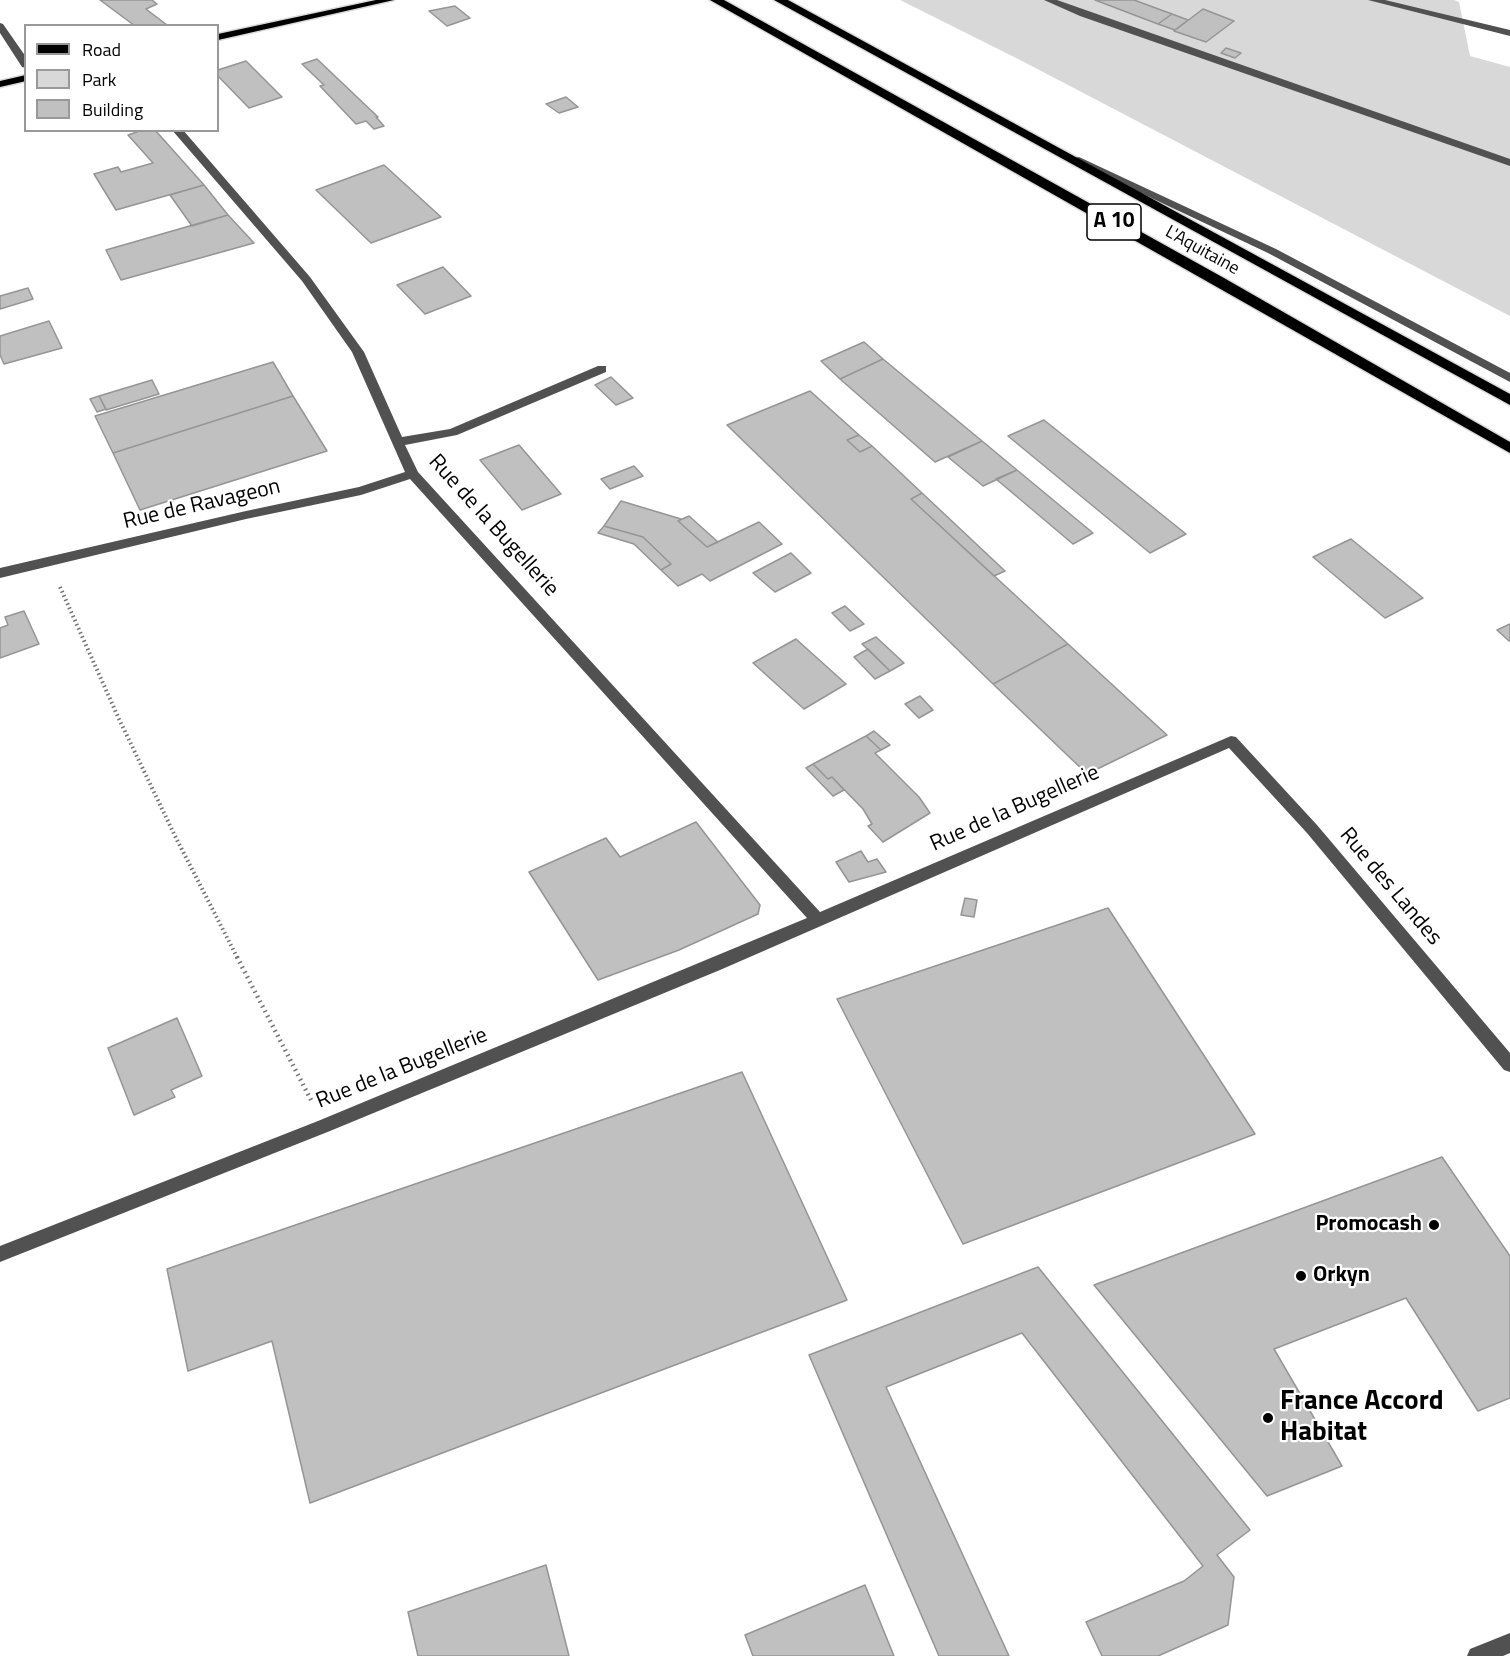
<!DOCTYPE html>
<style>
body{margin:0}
#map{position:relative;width:1510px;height:1656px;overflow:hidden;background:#fff;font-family:"Titillium Web",sans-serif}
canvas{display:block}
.legend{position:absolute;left:24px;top:24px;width:195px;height:108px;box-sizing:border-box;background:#fff;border:2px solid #999;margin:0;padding:8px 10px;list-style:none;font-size:18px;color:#000}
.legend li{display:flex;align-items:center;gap:12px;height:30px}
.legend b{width:30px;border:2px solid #999}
</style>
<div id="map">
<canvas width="1510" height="1656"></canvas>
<ul class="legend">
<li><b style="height:8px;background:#000"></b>Road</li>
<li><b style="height:16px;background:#d8d8d8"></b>Park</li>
<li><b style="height:16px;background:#c0c0c0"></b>Building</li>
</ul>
</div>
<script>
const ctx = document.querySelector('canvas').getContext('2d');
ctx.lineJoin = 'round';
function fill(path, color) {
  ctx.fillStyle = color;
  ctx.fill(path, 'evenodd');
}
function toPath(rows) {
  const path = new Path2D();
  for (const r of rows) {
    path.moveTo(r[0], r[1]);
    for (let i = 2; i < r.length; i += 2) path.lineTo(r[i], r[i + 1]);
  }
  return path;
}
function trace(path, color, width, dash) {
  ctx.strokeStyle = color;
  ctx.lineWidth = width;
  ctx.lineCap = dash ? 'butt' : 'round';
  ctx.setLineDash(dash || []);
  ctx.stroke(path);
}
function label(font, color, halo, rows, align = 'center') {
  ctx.font = font + ' "Titillium Web",sans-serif';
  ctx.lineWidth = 4.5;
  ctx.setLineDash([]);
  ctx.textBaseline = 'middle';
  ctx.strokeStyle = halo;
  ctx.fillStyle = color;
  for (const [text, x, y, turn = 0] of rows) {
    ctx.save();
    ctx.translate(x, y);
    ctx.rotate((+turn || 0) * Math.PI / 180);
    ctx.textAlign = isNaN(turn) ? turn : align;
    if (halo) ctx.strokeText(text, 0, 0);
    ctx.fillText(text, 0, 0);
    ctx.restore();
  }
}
const green = toPath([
 [900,0,1454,0,1459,2,1470,56,1510,67,1510,316,1024,62]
]);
const building = toPath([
 [100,0,152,0,157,4,146,9,167,25,135,26,100,0],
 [1095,0,1134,0,1172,14,1158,24,1095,0],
 [455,6,470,18,447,26,429,11,455,6],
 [1203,9,1234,21,1206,42,1174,31,1203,9],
 [1172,14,1188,20,1175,30,1158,24,1172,14],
 [1226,48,1241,53,1235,58,1221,53,1226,48],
 [317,59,378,117,376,117,384,126,374,129,366,121,356,124,320,86,324,85,302,64,317,59],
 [246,61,282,97,249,108,218,76,218,70,246,61],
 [566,97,578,107,559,113,546,104,566,97],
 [135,130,155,130,204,185,116,210,94,174,118,167,121,172,153,163,128,135,137,132,135,130],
 [384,165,441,217,371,243,316,190,384,165],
 [204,185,228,215,192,226,170,195,204,185],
 [228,215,254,243,121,280,106,250,228,215],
 [443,267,471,296,425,314,397,285,443,267],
 [28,288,33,299,0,309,0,296,28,288],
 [49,321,62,348,4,364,0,355,0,336,49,321],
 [864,342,883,359,840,379,821,361,864,342],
 [883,359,982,441,935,462,840,379,883,359],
 [273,362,293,396,113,453,95,416,273,362],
 [611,377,633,398,616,405,595,385,611,377],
 [152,380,159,394,106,410,99,396,152,380],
 [810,391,859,435,847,440,860,452,872,446,922,493,911,499,1068,644,993,684,727,425,810,391],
 [99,396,106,409,97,412,90,399,99,396],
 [293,396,327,451,140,510,113,453,293,396],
 [1044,420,1186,534,1150,553,1008,436,1044,420],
 [859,435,872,446,860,452,847,440,859,435],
 [982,441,1017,470,983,486,948,457,982,441],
 [519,445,561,494,522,510,480,460,519,445],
 [634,466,643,476,610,489,601,479,634,466],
 [1017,470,1093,533,1073,544,996,479,1017,470],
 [922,493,1005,571,994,576,911,499,922,493],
 [621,501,681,519,678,521,707,547,759,522,782,544,710,581,702,574,678,586,661,570,671,564,643,537,604,526,621,501],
 [689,516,718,542,707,547,678,521,689,516],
 [604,526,643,537,671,564,661,570,634,544,598,533,604,526],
 [1351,539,1423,598,1385,618,1313,557,1351,539],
 [791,553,811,573,775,592,753,573,791,553],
 [845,606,864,624,850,631,832,613,845,606],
 [24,611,39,644,0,658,0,628,8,625,5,617,24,611],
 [1510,624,1510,640,1509,641,1497,630,1510,624],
 [876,637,904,663,890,671,862,644,876,637],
 [796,639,846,684,804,709,753,663,796,639],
 [1068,644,1167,735,1087,774,993,684,1068,644],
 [868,649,890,671,875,679,854,657,868,649],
 [920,696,933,710,919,718,905,704,920,696],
 [874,731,890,745,881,750,866,736,874,731],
 [866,736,881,750,875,753,919,797,930,813,883,842,868,826,872,824,863,809,832,777,828,779,813,764,866,736],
 [813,764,828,779,832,777,844,790,833,796,806,768,813,764],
 [696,822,760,905,758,914,679,950,598,980,529,872,606,838,620,857,696,822],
 [861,851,868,862,877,859,886,872,849,882,836,862,861,851],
 [965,898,977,900,974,917,961,915,965,898],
 [1108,908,1255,1134,963,1244,837,999,1108,908],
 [177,1018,202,1076,171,1090,175,1097,134,1115,108,1048,177,1018],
 [742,1072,847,1300,310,1503,272,1341,188,1371,167,1269,742,1072],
 [1442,1157,1510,1256,1510,1398,1478,1411,1406,1298,1274,1349,1342,1466,1267,1496,1094,1285,1442,1157],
 [1038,1267,1250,1530,1217,1555,1234,1577,1228,1625,1158,1656,1102,1656,1086,1622,1184,1581,1203,1566,1022,1333,886,1387,1009,1656,939,1656,809,1355,1038,1267],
 [546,1565,569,1656,418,1656,408,1612,546,1565],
 [865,1585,894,1656,753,1656,745,1635,865,1585]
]);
const pathFar1 = toPath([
 [60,587,119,719,176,838,238,959]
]);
const path = toPath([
 [237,957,311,1100]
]);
const minor = toPath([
 [1044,0,1057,0,1510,159,1510,166,1080,16,1044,0],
 [1368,0,1385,0,1510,30,1510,36,1368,0],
 [0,23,3,24,26,57,26,68,22,67,0,33,0,23],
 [172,130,183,130,310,277,364,352,402,437,450,429,598,366,606,366,606,372,457,435,405,445,418,472,820,912,1231,736,1236,737,1317,825,1510,1053,1510,1072,1504,1070,1307,833,1229,748,720,970,330,1131,0,1262,0,1246,318,1121,807,918,410,479,361,495,246,519,0,578,0,568,246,511,359,487,405,472,352,352,302,281,172,130],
 [1079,157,1276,249,1510,373,1510,382,1268,253,1075,162,1075,158,1079,157],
 [1510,1633,1510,1653,1503,1656,1467,1656,1470,1649,1510,1633]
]);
const major = toPath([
 [376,0,394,0,218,40,218,34,376,0],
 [26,75,26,81,0,87,0,81,26,75]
]);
const highway = toPath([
 [710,0,724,0,1224,278,1510,442,1510,453,710,0],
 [774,0,788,0,1510,394,1510,405,774,0]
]);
const markers = [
 [1434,1225,6,"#000"],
 [1301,1276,6,"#000"],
 [1268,1418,6,"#000"]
];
const farStreetnames = [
 ["L'Aquitaine",1202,251,29]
];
const shields = [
 [1114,222,54]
];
const shieldNames = [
 ["A 10",1114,222]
];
const streetNames = [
 ["Rue de Ravageon",202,505,-13],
 ["Rue de la Bugellerie",493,526,48],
 ["Rue de la Bugellerie",1015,809,-24],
 ["Rue des Landes",1390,887,50],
 ["Rue de la Bugellerie",402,1069,-22]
];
const poiNames = [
 ["Promocash",1422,1225],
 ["Orkyn",1313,1276,"left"]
];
const nearPoinames = [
 ["France Accord",1280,1402],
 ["Habitat",1280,1433]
];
fill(green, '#d8d8d8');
fill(building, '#c0c0c0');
trace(building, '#959595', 1.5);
trace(major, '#dbdbdb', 3);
trace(highway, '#dbdbdb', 3);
trace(pathFar1, '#737373', 4, [1.5, 3]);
trace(path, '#737373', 4.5, [1.5, 4]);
fill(minor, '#515151');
fill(major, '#000');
fill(highway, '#000');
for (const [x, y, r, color] of markers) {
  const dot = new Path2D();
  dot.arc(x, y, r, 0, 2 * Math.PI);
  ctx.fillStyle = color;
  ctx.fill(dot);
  trace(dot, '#fff', 2);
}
label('18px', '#000', '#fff', farStreetnames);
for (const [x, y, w] of shields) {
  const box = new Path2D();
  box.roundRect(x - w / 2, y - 18, w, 36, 4.5);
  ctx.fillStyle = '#fff';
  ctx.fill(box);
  trace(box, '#000', 1.5);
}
label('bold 21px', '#000', null, shieldNames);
label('22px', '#000', '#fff', streetNames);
label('bold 22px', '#000', '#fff', poiNames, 'right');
label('bold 27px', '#000', '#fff', nearPoinames, 'left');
</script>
